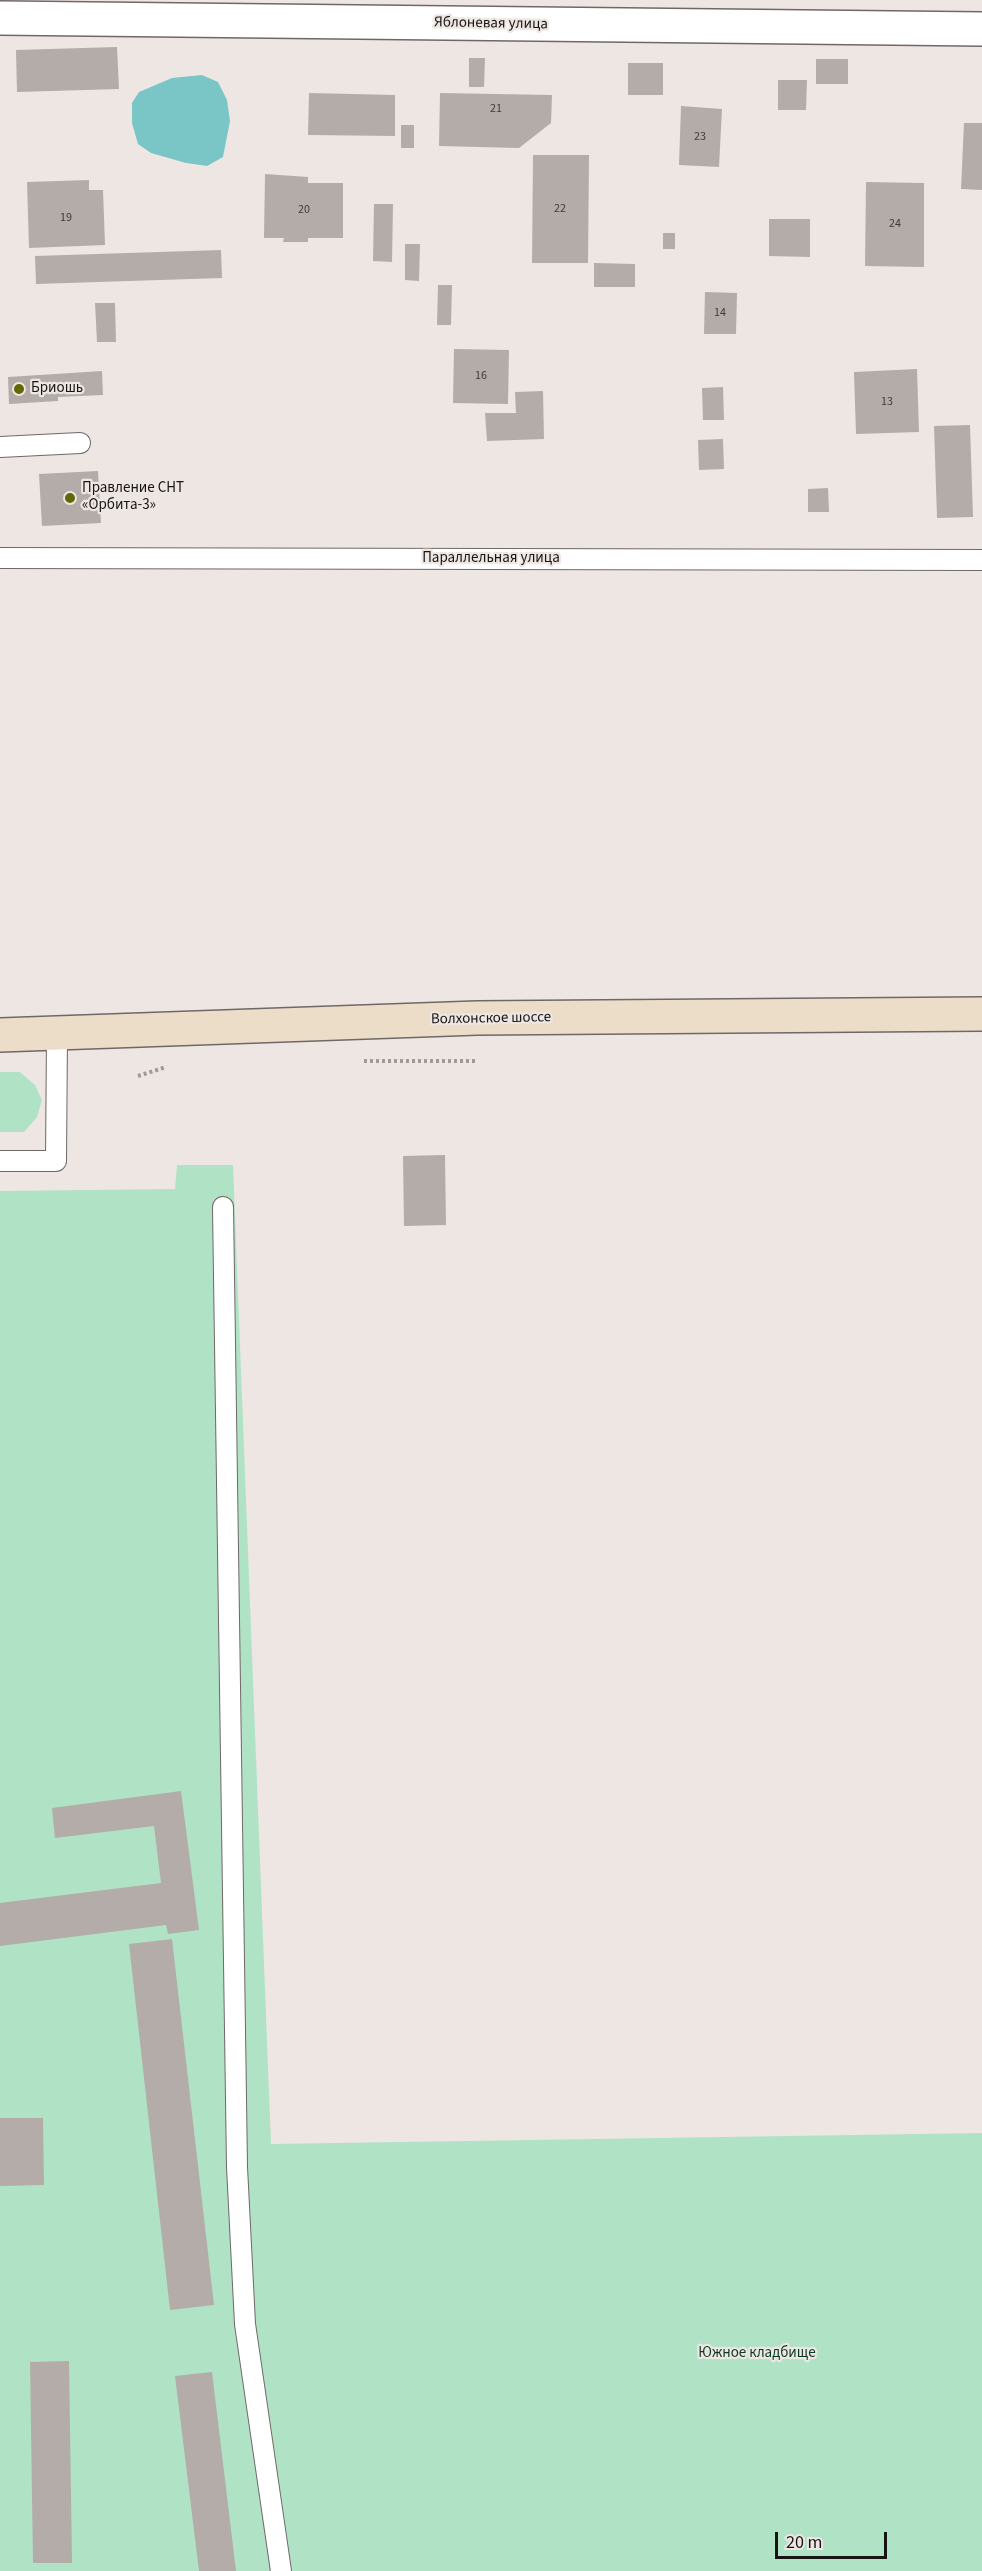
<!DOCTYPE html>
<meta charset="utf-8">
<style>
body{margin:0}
#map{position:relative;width:982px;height:2571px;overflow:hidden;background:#eee6e3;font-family:"Source Sans 3",sans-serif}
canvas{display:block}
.scale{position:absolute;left:775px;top:2532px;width:112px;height:27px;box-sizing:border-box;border:3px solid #171514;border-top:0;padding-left:8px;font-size:18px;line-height:21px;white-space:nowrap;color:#171514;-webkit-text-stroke:4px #eee6e3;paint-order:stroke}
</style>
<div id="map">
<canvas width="982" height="2571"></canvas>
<div class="scale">20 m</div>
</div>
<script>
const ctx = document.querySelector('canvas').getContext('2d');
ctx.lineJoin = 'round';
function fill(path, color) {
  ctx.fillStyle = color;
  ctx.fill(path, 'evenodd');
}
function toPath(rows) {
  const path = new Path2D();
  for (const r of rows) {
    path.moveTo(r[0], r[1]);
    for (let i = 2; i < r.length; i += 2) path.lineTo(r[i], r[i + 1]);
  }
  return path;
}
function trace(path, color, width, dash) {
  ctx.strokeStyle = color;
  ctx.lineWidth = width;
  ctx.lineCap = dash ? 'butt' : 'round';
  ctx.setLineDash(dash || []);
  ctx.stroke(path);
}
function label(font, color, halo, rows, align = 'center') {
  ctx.font = font + ' "Source Sans 3",sans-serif';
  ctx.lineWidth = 4.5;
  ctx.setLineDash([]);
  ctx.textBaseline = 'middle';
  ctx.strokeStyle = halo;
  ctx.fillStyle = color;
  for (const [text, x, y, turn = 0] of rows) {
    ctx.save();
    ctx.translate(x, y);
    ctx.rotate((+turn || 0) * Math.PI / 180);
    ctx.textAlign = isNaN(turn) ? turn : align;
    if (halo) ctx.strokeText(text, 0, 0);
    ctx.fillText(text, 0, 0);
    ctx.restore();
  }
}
const green = toPath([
 [0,1072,20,1072,35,1085,42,1100,37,1117,24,1132,0,1132],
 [177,1165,233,1165,271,2144,982,2133,982,2571,0,2571,0,1191,175,1189]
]);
const water = toPath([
 [202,75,218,82,227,100,230,121,223,157,207,166,186,163,151,153,138,144,132,123,132,103,139,92,172,78]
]);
const building = toPath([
 [117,47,119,89,17,92,16,50],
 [469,58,485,58,484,87,469,87],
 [816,59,848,59,848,84,816,84],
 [628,63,663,63,663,95,628,95],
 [778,80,807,80,806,110,778,110],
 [309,93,395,95,395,136,308,135],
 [440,93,552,95,551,123,519,148,439,146],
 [681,106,722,109,719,167,679,165],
 [964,123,982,123,982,190,961,189],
 [401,125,414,125,414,148,401,148],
 [533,155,589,155,588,263,532,263],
 [265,174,308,177,308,183,343,183,343,238,308,238,308,242,283,242,284,238,264,238],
 [89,180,89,190,103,190,105,245,29,248,27,182],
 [866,182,924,183,924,267,865,266],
 [374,204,393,204,392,262,373,261],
 [769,219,810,219,810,257,769,256],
 [663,233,675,233,675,249,663,249],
 [405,244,420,244,419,281,405,280],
 [221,250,222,278,36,284,35,256],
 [594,263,635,264,635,287,594,287],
 [438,285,452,285,451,325,437,325],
 [705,292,737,293,736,334,704,334],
 [95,303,115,303,116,342,97,342],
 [454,349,509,350,508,404,453,403],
 [917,369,919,432,856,434,854,372],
 [102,371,103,395,58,397,58,401,9,404,8,377],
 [723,387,724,420,703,420,702,388],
 [543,391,544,439,487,441,485,413,516,413,515,392],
 [970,425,973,517,937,518,934,426],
 [723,439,724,469,699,470,698,440],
 [98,471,101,523,42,526,39,474],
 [828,488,829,512,808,512,808,489],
 [445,1155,446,1225,404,1226,403,1156],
 [181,1791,199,1930,168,1934,166,1925,0,1946,0,1903,161,1883,154,1826,55,1838,52,1808],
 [172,1939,214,2305,170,2310,129,1944],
 [0,2118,43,2118,44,2185,0,2186],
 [69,2361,72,2563,33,2563,30,2362],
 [212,2372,236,2571,199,2571,175,2376]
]);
const path = toPath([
 [364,1061,478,1061],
 [138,1076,166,1067]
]);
const service = toPath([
 [0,447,80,443],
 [0,558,982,560],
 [0,1161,56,1161,57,1035],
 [223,1207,237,2167,245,2324,281,2571]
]);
const minor = toPath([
 [0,18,982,29]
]);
const secondary = toPath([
 [0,1035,477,1018,982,1014]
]);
const markers = [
 [19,389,6,"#626704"],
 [70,498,6,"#626704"]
];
const numberNames = [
 ["21",496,109],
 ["23",700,137],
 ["22",560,209],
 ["20",304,210],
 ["19",66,218],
 ["24",895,224],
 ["14",720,313],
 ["16",481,376],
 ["13",887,402]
];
const streetNames = [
 ["Яблоневая улица",491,24,1],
 ["Параллельная улица",491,559],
 ["Волхонское шоссе",491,1019,-1]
];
const poiNames = [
 ["Бриошь",31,389],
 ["Правление СНТ",82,489],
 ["«Орбита-3»",82,506]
];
const parkNames = [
 ["Южное кладбище",757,2354]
];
fill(green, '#b0e3c5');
fill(water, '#7ac6c7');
fill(building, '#b3aca9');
trace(service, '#6f6866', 22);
trace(minor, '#6f6866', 36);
trace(secondary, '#6f6866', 36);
trace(path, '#9f9a97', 4, [3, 3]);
trace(service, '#fff', 20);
trace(minor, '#fff', 33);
trace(secondary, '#ecddc8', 33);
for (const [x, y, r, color] of markers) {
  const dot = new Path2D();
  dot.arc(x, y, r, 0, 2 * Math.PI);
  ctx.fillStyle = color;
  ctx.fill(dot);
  trace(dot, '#eee6e3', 2);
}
label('12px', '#3e3b39', null, numberNames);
label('15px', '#171514', '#eee6e3', streetNames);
label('15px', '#171514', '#eee6e3', poiNames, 'left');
label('15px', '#0a3923', '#eee6e3', parkNames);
</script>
